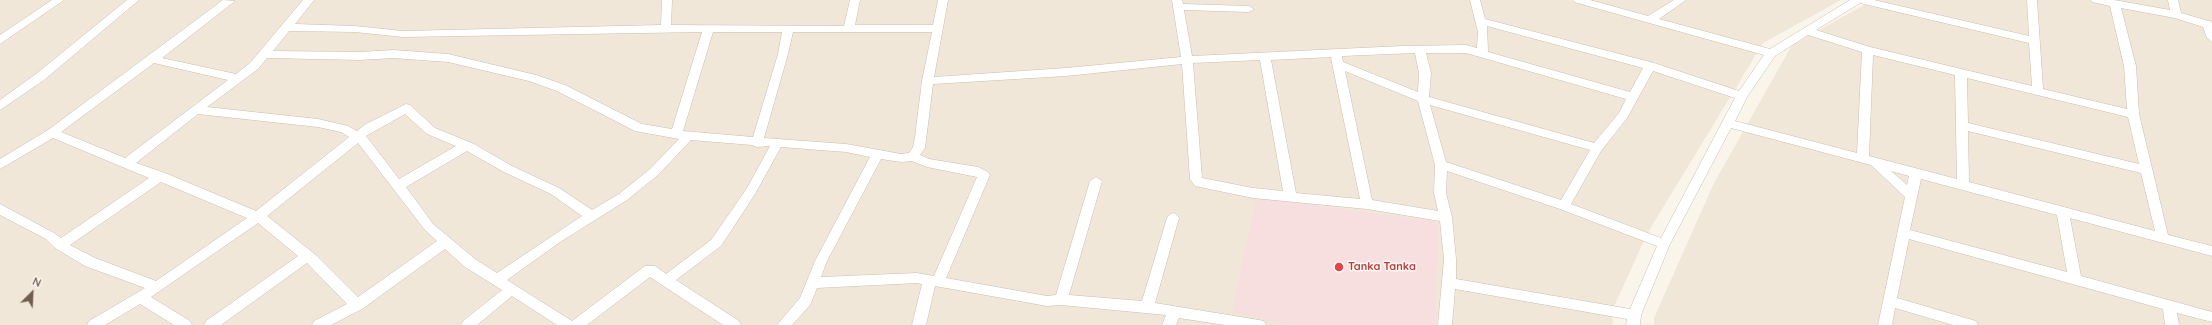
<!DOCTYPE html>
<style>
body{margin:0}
#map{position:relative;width:2212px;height:325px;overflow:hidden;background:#faf5ea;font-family:Quicksand,sans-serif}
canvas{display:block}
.north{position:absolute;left:12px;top:273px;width:40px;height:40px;-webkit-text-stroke:3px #fdf9f0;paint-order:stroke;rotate:24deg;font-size:11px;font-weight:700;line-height:16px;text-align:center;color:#725e50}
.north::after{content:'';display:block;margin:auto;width:14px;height:18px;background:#725e50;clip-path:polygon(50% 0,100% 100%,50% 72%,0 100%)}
</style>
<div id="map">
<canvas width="2212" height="325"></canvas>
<div class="north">N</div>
</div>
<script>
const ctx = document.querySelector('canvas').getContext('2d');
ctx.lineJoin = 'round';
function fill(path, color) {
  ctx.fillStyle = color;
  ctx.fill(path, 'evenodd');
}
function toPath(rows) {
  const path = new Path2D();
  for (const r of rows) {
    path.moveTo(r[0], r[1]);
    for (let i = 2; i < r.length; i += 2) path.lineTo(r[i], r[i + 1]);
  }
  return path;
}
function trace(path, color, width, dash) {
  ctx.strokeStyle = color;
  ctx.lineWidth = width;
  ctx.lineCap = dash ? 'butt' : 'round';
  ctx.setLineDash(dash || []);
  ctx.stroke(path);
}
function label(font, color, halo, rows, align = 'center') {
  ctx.font = font + ' Quicksand,sans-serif';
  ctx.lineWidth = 3;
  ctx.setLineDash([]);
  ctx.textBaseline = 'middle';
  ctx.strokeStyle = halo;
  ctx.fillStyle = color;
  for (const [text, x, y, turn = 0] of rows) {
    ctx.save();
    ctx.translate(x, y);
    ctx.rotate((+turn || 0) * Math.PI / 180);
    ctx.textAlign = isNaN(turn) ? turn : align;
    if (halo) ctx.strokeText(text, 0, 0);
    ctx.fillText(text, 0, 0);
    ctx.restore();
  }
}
const residential = toPath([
 [0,0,1841,0,1763,43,1647,234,1612,311,1613,325,0,325],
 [1873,0,2212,0,2212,325,1654,325,1654,318,1714,183,1792,45]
]);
const medical = toPath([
 [1256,197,1438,222,1435,325,1288,325,1232,312]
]);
const minor = toPath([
 [52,0,64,0,0,44,0,35,52,0],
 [127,0,139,0,44,80,0,110,0,100,36,74,127,0],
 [223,0,235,1,162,58,236,74,250,63,303,0,314,0,295,24,355,26,403,31,661,25,662,0,672,0,671,25,844,26,850,0,860,0,855,25,933,25,938,0,948,0,934,77,1066,68,1181,57,1172,0,1182,0,1183,4,1249,6,1254,9,1249,12,1184,10,1192,56,1402,46,1466,45,1477,48,1478,32,1470,0,1480,0,1485,19,1654,63,1739,91,1764,55,1574,2,1573,0,1590,0,1648,16,1674,0,1686,0,1659,19,1770,49,1850,0,1874,0,2029,36,2027,0,2037,0,2043,89,2127,109,2124,66,2110,6,2092,2,2091,0,2114,0,2170,10,2168,0,2178,0,2181,13,2212,22,2212,42,2207,38,2203,27,2175,18,2121,8,2136,66,2139,114,2168,235,2212,246,2212,256,2070,218,2081,276,2212,312,2212,322,2177,313,2179,325,2165,325,2163,309,1909,239,1897,298,1976,321,1978,325,1953,325,1895,308,1892,325,1878,325,1905,197,1871,165,1731,128,1670,244,1641,315,1640,325,1626,325,1627,319,1455,289,1452,325,1438,325,1444,259,1440,221,1367,209,1253,198,1195,186,1190,179,1182,64,1066,76,933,84,925,148,920,155,929,159,978,167,988,172,990,175,946,278,1047,296,1056,295,1090,181,1096,177,1102,181,1069,295,1142,301,1167,218,1169,215,1173,213,1177,215,1179,218,1155,303,1259,320,1264,321,1266,325,1225,325,1179,318,1176,325,1162,325,1166,315,1061,305,1047,306,935,286,926,325,912,325,922,284,917,283,817,288,810,305,792,325,777,325,800,298,815,261,870,157,846,152,781,147,755,194,721,246,676,280,739,321,741,325,723,325,650,277,587,325,557,325,512,296,477,325,461,325,463,321,502,290,465,267,445,249,362,309,331,325,312,325,314,321,347,304,307,263,221,325,204,325,206,321,298,256,258,223,151,297,190,321,192,325,174,325,140,304,105,325,87,325,89,321,145,288,85,266,55,248,46,239,0,215,0,204,54,233,61,238,149,178,53,138,0,169,0,159,48,130,223,0],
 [1860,3,2029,43,2032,86,1870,47,1816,30,1860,3],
 [1487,26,1643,68,1630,92,1488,52,1487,26],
 [289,31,355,32,403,37,702,32,672,129,642,124,565,85,536,75,448,54,393,50,360,52,273,51,289,31],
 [713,32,782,32,778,54,753,137,683,131,713,32],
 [793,32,932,32,922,81,915,137,913,147,909,153,901,154,846,144,764,138,788,54,793,32],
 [1808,35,1862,52,1857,153,1735,121,1747,97,1775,56,1808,35],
 [1415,53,1419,73,1418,92,1343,62,1342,56,1415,53],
 [1426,53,1466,53,1626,99,1619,113,1594,143,1429,97,1431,73,1426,53],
 [1873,55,1955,75,1957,179,1869,156,1873,55],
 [1332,57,1331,58,1360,199,1296,193,1271,60,1332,57],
 [267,58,360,60,393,58,448,62,529,81,557,91,635,131,679,139,650,169,619,194,592,210,559,188,512,166,474,144,435,128,410,105,406,104,366,124,357,131,348,126,318,119,207,107,258,69,267,58],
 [1260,60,1283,191,1253,188,1202,178,1193,63,1260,60],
 [154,63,228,80,125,158,61,132,154,63],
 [1345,71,1418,101,1435,165,1434,193,1438,211,1372,200,1345,71],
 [1653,71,1735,98,1661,238,1571,204,1601,151,1627,118,1653,71],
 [1967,78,2128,117,2139,164,1968,123,1967,78],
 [1430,105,1590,150,1561,200,1446,162,1430,105],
 [198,114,318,127,341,132,349,137,256,211,165,173,136,163,198,114],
 [405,114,427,134,456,146,399,179,366,136,405,114],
 [1968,131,2141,173,2155,231,1969,182,1968,131],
 [691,140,752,145,757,147,770,146,747,188,711,240,666,274,655,266,645,266,572,321,507,280,560,242,627,200,658,175,691,140],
 [358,143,425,230,437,241,358,297,317,256,267,216,358,143],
 [467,151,504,172,551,194,582,216,497,273,475,259,433,224,406,187,467,151],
 [881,159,901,162,912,161,927,167,977,177,934,276,917,273,821,277,827,261,881,159],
 [1447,171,1560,209,1657,246,1630,309,1456,279,1456,259,1452,217,1446,193,1447,171],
 [1891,171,1909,176,1907,185,1891,171],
 [1921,179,2057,215,2067,272,1910,230,1921,179],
 [161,182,247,218,156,281,95,258,70,245,161,182]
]);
const markers = [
 [1339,267,5,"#e0444e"]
];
const healthNames = [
 ["Tanka Tanka",1348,267]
];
fill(residential, '#f1e7d9');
fill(medical, '#f7dfe0');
trace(minor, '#cbbeb1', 1);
fill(minor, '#fff');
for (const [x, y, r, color] of markers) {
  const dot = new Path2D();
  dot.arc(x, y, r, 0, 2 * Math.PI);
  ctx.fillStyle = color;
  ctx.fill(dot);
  trace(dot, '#fdf9f0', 1.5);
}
label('bold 11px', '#be3a42', '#fdf9f0', healthNames, 'left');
</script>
